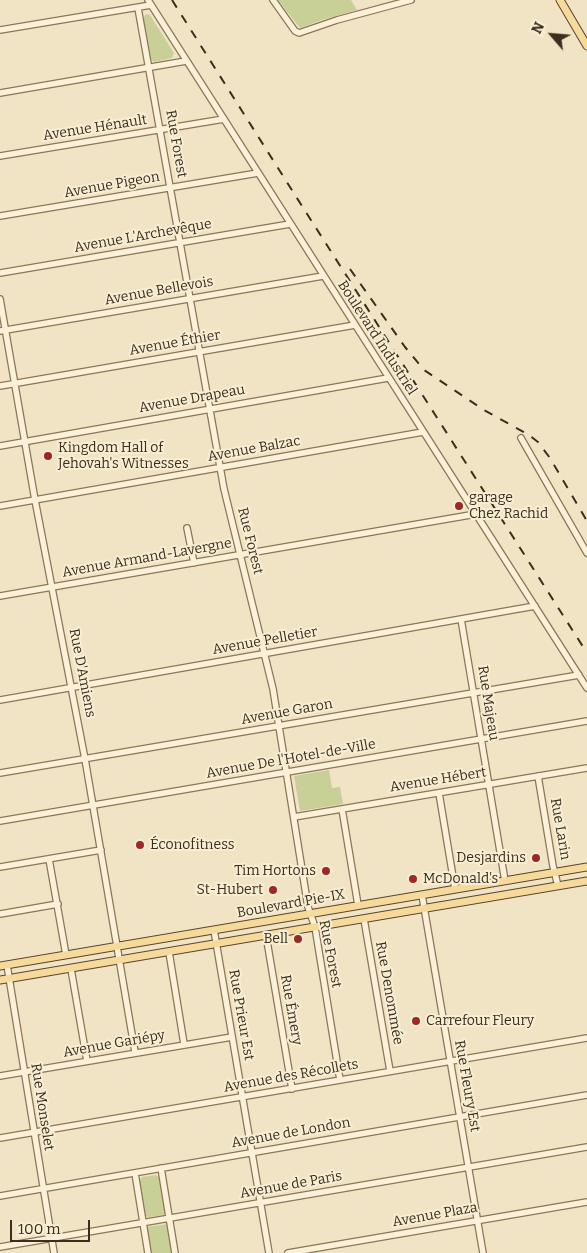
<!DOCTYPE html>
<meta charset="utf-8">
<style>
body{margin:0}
#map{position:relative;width:587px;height:1253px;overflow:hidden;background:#f1e4c4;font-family:Bitter,serif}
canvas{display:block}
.north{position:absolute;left:527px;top:10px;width:50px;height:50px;-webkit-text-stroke:4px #f7eed4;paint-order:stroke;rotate:297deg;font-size:14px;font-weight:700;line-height:20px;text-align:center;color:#3c2d1e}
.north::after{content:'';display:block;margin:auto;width:18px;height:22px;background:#3c2d1e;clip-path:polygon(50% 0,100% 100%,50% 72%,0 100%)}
.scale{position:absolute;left:10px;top:1220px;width:80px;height:22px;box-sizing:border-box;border:2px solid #3c2d1e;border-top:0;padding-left:6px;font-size:15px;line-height:18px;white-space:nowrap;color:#3c2d1e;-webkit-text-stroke:4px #f7eed4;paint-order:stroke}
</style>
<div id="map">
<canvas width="587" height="1253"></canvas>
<div class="north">N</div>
<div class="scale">100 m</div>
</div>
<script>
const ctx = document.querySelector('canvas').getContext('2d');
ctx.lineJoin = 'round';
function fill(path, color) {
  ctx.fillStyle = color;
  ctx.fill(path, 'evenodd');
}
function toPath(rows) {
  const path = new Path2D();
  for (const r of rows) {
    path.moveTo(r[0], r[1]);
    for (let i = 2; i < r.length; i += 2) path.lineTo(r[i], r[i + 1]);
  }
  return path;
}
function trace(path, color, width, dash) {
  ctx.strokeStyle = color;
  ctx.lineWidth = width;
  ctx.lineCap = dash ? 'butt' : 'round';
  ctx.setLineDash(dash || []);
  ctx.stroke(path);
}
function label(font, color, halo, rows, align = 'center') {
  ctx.font = font + ' Bitter,serif';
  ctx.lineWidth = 4;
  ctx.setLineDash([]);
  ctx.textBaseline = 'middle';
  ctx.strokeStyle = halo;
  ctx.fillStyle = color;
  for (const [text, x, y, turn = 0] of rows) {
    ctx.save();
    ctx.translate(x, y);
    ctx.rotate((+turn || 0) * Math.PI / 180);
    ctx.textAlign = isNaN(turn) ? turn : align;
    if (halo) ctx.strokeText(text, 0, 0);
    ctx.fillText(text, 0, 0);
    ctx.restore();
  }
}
const green = toPath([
 [278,0,351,0,357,10,322,20,300,28],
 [146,14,150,15,174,53,172,58,154,62,150,59,143,18],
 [329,770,332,788,340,787,343,804,300,811,294,776],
 [156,1175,159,1177,166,1212,164,1215,148,1217,146,1216,139,1181,142,1177],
 [168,1224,173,1253,151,1253,146,1227]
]);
const minor = toPath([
 [148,0,587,688],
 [273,0,295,31,299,33,337,20,411,0],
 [138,8,224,489,273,689,308,907,315,927,340,1080],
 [0,30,151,5],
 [0,93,186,61],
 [0,156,224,119],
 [0,216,258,173],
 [0,273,290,224],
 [0,299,35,500,85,759,135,1052],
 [0,331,323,276],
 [0,386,355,325],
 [521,438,587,553],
 [0,446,388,378],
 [0,506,423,432],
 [187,528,194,563],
 [0,596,476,514],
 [461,619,505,881],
 [0,700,535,606],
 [0,773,579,675],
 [538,776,553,866,558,886],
 [439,793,455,889],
 [342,809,358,905],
 [294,817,587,768],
 [0,821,587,721],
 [49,859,66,955],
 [0,867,101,850],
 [422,895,483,1253],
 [0,914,58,904],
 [364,919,390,1071],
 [214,930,269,1253],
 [266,935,292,1089],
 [169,952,184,1044],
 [7,965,54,1253],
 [71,969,87,1061],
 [0,1076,232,1037],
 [0,1138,587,1038],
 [161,1168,175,1253],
 [135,1173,148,1253],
 [0,1196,587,1095],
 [0,1247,587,1147],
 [288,1253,587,1202]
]);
const major = toPath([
 [560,0,587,46],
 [0,966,587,867],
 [0,980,587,881]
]);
const rail = toPath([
 [172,0,295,195,587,653],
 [350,269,405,347,424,370,484,410,529,435,538,442,550,458,587,521]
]);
const markers = [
 [48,456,5,"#9f2726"],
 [459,506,5,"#9f2726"],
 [140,845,5,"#9f2726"],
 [536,858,5,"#9f2726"],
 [326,871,5,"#9f2726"],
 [413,879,5,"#9f2726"],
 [273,890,5,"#9f2726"],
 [298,939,5,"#9f2726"],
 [416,1021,5,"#9f2726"]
];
const streetNames = [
 ["Avenue Hénault",95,128,-9],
 ["Rue Forest",176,144,80],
 ["Avenue Pigeon",112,185,-10],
 ["Avenue L'Archevêque",143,236,-10],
 ["Avenue Bellevois",159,291,-10],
 ["Boulevard Industriel",377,338,57],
 ["Avenue Éthier",175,343,-10],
 ["Avenue Drapeau",192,399,-10],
 ["Avenue Balzac",254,449,-10],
 ["Rue Forest",250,541,76],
 ["Avenue Armand-Lavergne",147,558,-10],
 ["Avenue Pelletier",265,641,-10],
 ["Rue D'Amiens",82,673,79],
 ["Rue Majeau",488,703,81],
 ["Avenue Garon",287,712,-10],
 ["Avenue De l'Hotel-de-Ville",291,759,-10],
 ["Avenue Hébert",438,780,-9],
 ["Rue Larin",560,829,80],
 ["Boulevard Pie-IX",291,904,-10],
 ["Rue Forest",330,954,79],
 ["Rue Denommée",389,993,80],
 ["Rue Émery",291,1010,80],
 ["Rue Prieur Est",241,1015,80],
 ["Avenue Gariépy",114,1044,-10],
 ["Avenue des Récollets",291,1076,-10],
 ["Rue Fleury Est",467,1086,80],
 ["Rue Monselet",42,1107,81],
 ["Avenue de London",291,1133,-10],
 ["Avenue de Paris",291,1185,-10],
 ["Avenue Plaza",435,1215,-10]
];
const poiNames = [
 ["Kingdom Hall of",58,448],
 ["Jehovah's Witnesses",58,464],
 ["garage",469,498],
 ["Chez Rachid",469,514],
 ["Éconofitness",150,845],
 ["Desjardins",526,858,"right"],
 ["Tim Hortons",316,871,"right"],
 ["McDonald's",423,879],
 ["St-Hubert",263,890,"right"],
 ["Bell",288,939,"right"],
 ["Carrefour Fleury",426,1021]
];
fill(green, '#c8cf97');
trace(minor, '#8c7559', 8);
trace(major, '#5a432e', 9);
trace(minor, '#fbf1d8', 5.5);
trace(major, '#f5da9b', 7);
trace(rail, '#3c2d1e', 2, [9, 9]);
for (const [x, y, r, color] of markers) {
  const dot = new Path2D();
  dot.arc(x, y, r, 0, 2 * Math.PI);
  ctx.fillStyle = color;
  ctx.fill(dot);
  trace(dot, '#f7eed4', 2);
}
label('14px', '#3c2d1e', '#f7eed4', streetNames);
label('14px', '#3c2d1e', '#f7eed4', poiNames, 'left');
</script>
